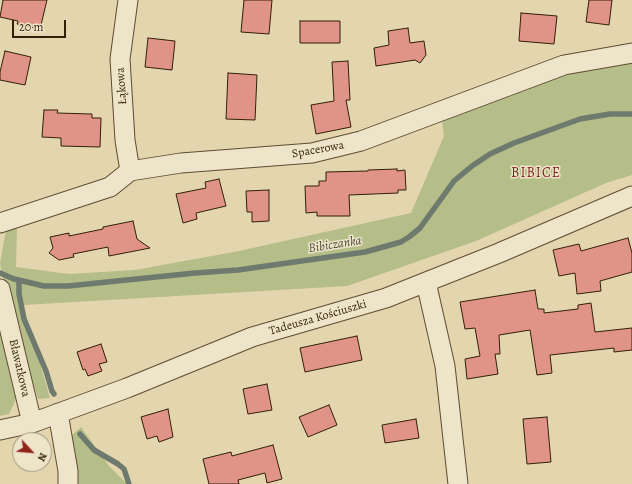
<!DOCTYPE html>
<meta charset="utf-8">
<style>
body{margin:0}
#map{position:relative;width:632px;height:484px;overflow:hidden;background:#e3d5ae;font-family:Alegreya,serif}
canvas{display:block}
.north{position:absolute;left:12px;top:432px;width:40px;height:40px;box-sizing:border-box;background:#ede4ca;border:1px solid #a3957c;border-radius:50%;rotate:116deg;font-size:11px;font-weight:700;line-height:16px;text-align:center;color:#331f07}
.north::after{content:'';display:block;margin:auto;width:14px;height:18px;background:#8f2418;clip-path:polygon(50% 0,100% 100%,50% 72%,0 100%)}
.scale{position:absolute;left:12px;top:20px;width:54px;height:18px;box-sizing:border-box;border:2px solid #331f07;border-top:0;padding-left:5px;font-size:12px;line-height:14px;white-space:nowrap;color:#331f07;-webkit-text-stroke:3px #ede4ca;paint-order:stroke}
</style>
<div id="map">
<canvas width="632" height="484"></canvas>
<div class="north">N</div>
<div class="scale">20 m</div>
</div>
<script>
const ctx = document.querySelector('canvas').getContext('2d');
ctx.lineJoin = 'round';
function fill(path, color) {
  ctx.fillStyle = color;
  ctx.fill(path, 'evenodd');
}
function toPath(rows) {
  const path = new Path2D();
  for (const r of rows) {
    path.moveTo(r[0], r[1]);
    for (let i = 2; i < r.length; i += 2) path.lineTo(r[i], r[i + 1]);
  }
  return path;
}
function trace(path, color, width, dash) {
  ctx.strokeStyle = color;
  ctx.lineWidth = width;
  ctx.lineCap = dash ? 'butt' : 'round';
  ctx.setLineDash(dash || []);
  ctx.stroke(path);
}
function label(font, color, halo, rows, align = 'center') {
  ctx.font = font + ' Alegreya,serif';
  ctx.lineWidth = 3;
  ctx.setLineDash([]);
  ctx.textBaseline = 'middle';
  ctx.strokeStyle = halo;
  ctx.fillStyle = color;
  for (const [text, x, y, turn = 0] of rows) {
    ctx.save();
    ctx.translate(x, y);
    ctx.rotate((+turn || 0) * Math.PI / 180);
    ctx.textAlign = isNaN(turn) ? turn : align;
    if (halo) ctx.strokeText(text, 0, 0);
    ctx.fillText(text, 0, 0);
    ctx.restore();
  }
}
const green = toPath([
 [632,59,632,175,606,183,476,241,347,286,23,305,50,398,38,399,8,305,0,263,6,230,17,228,16,267,69,274,135,270,239,251,411,213,444,136,442,120,596,64],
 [0,330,16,399,9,414,0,416],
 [81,427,109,466,127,484,72,484,70,437]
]);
const stream = toPath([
 [0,273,14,279,44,286,68,286,195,273,238,270,365,252,401,242,409,237,420,228,454,181,472,166,490,154,514,143,580,119,610,114,632,114],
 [19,280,19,294,24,319,46,371,52,391,54,394],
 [80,434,94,450,118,464,124,469,129,484]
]);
const building = toPath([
 [3,0,47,0,40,29,17,24,18,21,0,17,3,0],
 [244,0,272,0,269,34,241,32,244,0],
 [589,0,612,0,609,25,586,22,589,0],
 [521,13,557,16,554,44,519,41,521,13],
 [300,21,340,21,340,43,300,43,300,21],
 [408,28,410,43,424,41,426,55,420,63,415,60,376,66,374,48,389,45,388,31,408,28],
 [148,38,175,41,172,70,145,67,148,38],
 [5,51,31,57,25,85,0,80,0,72,5,51],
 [348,61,350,100,346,100,351,127,316,134,311,105,334,101,332,62,348,61],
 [228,73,257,75,255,120,226,119,228,73],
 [44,110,58,110,57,113,92,114,92,118,101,118,100,147,61,146,61,138,42,137,44,110],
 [397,169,397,171,405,170,406,190,398,190,398,193,349,195,350,216,317,216,317,212,306,213,305,186,319,186,319,181,326,181,326,172,368,171,368,170,397,169],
 [219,179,226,206,196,213,197,219,183,223,176,194,206,188,205,182,219,179],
 [269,190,269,221,252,222,252,212,247,212,246,191,269,190],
 [133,221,137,239,150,248,109,256,108,247,73,254,74,257,59,260,49,253,53,248,50,237,69,233,69,236,103,229,103,227,133,221],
 [628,238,632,253,632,272,600,281,601,291,577,294,575,273,559,276,553,250,579,244,581,251,628,238],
 [535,290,538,309,544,309,544,313,578,309,578,305,591,303,595,332,632,328,632,350,614,352,614,348,550,355,552,373,537,375,530,330,499,335,500,354,495,354,498,374,467,379,465,359,480,356,475,328,465,329,460,302,535,290],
 [357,336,362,360,305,372,300,348,357,336],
 [101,344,107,362,99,364,102,371,88,376,85,369,83,370,77,352,101,344],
 [267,384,272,410,248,414,243,389,267,384],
 [329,405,337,425,308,437,299,417,329,405],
 [168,409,173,437,159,442,157,436,147,439,141,417,168,409],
 [547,417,551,462,527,464,523,419,547,417],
 [416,419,419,438,385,443,382,425,416,419],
 [273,445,282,479,267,483,265,473,238,480,239,484,209,484,203,459,231,452,232,456,273,445]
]);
const minor = toPath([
 [128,0,120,59,125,140,130,171],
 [0,223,110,187,130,171,181,163,312,153,361,141,564,65,632,53],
 [426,282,445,366,458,484],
 [0,289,32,423],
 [58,413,68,471,68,484],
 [0,430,32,423,127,388,252,337,386,298,499,253,632,196]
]);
const streetNames = [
 ["Łąkowa",122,86,-94],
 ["Spacerowa",318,150,-10],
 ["Tadeusza Kościuszki",318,318,-16],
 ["Bławatkowa",19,368,77]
];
const waterNames = [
 ["Bibiczanka",335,245,-9]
];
const quarterNames = [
 ["BIBICE",536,174]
];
fill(green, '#b5bd89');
trace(stream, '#6e7a6e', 5.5);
fill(building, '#e09488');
trace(building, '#331f07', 1);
trace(minor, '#5f4c31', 21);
trace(minor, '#ede4ca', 19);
label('12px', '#331f07', '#ede4ca', streetNames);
label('italic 13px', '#514d3a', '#ede4ca', waterNames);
ctx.letterSpacing = '1px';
label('14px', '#7a1f14', '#ede4ca', quarterNames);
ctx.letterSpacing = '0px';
</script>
